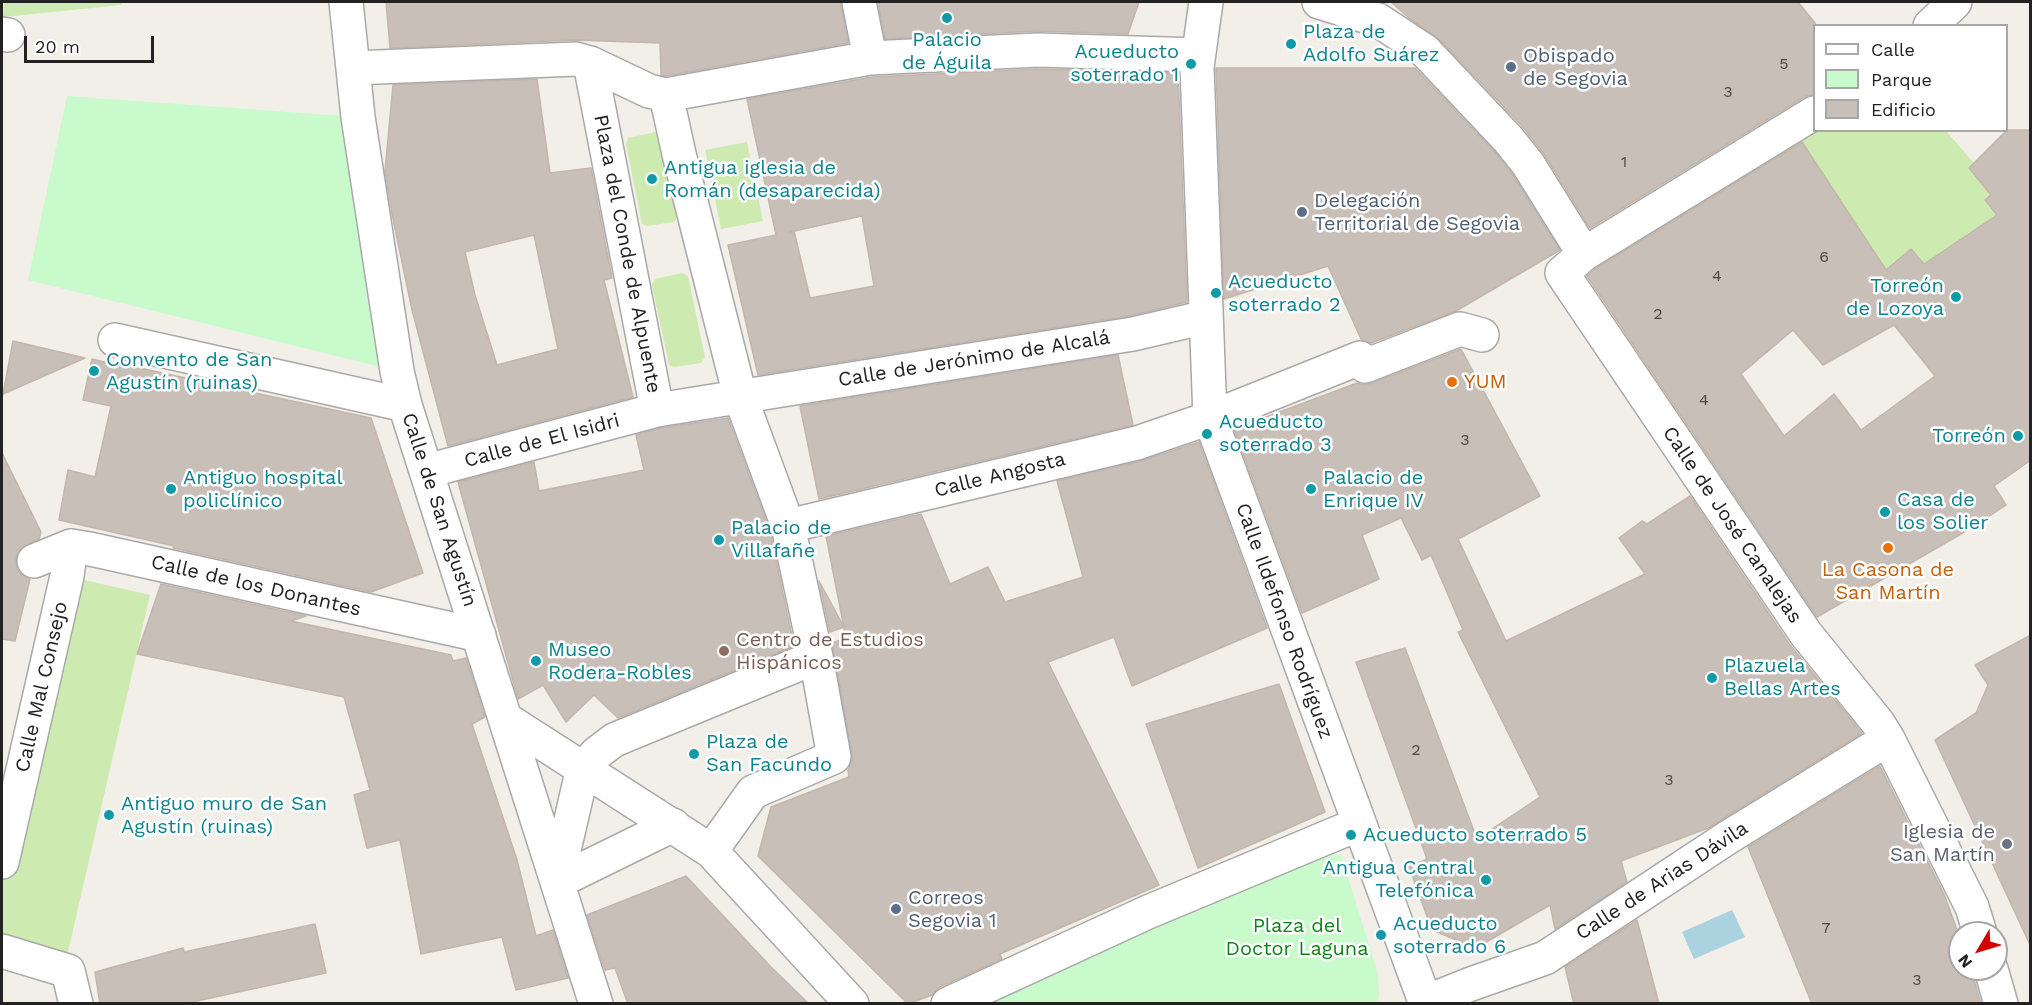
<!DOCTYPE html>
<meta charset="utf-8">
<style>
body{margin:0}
#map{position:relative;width:2032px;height:1005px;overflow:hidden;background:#f2efe9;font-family:"Work Sans",sans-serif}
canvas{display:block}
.frame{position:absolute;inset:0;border:3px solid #222;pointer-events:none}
.legend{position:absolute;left:1813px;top:24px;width:195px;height:108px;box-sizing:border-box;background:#fff;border:2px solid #a7a7a7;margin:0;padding:8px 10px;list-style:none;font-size:18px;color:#222}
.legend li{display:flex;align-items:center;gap:12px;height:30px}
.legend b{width:30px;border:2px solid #a7a7a7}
.north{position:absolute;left:1948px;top:921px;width:60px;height:60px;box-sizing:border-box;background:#fff;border:2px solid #a7a7a7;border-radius:50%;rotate:232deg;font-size:16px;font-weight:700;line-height:24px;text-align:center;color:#222}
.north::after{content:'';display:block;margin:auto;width:21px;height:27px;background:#d40000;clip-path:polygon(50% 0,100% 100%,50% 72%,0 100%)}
.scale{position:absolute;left:24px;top:36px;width:130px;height:27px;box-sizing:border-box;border:3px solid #222;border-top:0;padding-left:8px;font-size:18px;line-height:21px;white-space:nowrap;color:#222;-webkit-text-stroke:4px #fff;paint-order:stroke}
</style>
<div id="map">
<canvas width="2032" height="1005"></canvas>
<div class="frame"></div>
<ul class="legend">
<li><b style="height:8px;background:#fff"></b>Calle</li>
<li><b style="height:16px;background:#c8facc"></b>Parque</li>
<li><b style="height:16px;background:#c7bfb8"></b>Edificio</li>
</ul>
<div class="north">N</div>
<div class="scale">20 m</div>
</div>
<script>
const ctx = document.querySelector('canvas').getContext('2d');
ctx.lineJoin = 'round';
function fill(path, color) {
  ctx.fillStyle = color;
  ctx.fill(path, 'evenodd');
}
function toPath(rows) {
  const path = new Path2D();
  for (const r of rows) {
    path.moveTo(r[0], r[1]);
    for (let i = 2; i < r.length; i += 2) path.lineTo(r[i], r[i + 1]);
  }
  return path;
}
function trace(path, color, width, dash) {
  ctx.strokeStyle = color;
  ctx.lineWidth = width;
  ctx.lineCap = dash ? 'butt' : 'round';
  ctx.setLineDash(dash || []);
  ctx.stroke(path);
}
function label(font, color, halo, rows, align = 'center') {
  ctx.font = font + ' "Work Sans",sans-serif';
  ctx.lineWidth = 5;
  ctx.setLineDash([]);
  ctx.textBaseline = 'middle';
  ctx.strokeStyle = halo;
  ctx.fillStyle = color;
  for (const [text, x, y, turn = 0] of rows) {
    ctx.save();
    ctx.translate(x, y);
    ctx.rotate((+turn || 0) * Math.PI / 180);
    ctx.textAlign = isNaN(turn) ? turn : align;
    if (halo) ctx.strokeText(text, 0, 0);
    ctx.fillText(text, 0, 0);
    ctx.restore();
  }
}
const grass = toPath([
 [4,2,122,2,122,5,3,17],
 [1814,130,1946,131,1974,163,1969,168,1991,195,1985,201,1997,215,1924,264,1910,250,1886,270,1799,137],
 [656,132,662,135,678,216,674,222,647,226,642,224,626,144,628,138],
 [747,142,763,221,721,229,705,150],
 [682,273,688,276,705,357,701,363,674,367,669,365,652,285,655,279],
 [67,576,150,595,65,965,2,950,2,862]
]);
const park = toPath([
 [67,96,358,117,397,371,28,280],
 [1341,855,1378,974,1379,996,1377,1004,982,1004,1314,858]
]);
const water = toPath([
 [1732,910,1745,937,1694,959,1682,932]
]);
const building = toPath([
 [386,2,841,2,848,43,666,76,661,75,660,43,575,40,390,48,386,2],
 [878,2,1139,2,1128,34,1037,31,885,39,878,2],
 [1391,2,1798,2,1815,23,1815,94,1804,97,1590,228,1544,154,1522,126,1438,38,1410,19,1391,2],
 [1216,68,1415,68,1494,151,1513,175,1560,250,1456,311,1371,343,1361,339,1328,266,1224,299,1216,68],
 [1038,69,1178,73,1187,302,1129,316,758,375,728,245,776,235,747,99,872,77,1038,69],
 [862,216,874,286,810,298,794,231,790,232,862,216],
 [537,79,550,173,591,168,612,278,604,280,633,397,448,446,412,310,392,214,385,171,393,85,537,79],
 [534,235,558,349,497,365,475,295,465,252,534,235],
 [2007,130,2031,130,2031,460,1994,486,2006,505,1961,534,1817,617,1587,276,1595,269,1802,142,1886,270,1911,249,1924,264,1997,215,1985,200,1991,195,1969,168,2007,130],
 [1894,325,1935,376,1861,430,1834,394,1784,436,1741,374,1793,330,1823,365,1894,325],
 [13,341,85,358,3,394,13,341],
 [1461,349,1540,496,1458,539,1506,641,1645,574,1619,538,1642,521,1647,524,1690,496,1790,645,1862,733,1708,828,1621,861,1627,882,1555,929,1550,905,1476,948,1432,930,1409,867,1427,859,1356,662,1405,648,1477,839,1540,797,1458,632,1463,630,1431,555,1422,560,1401,518,1362,535,1379,579,1302,613,1234,429,1357,383,1364,385,1372,383,1461,349],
 [1118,355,1133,425,819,499,800,406,1118,355],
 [92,359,121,366,121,364,371,418,423,573,371,592,173,548,174,546,59,520,68,470,95,477,111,406,83,400,92,359],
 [728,418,770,531,794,646,618,718,594,695,566,722,543,685,518,699,458,482,534,462,539,491,644,470,636,435,661,428,728,418],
 [1199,442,1267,628,1132,686,1114,637,1048,662,1159,885,1000,954,1002,959,940,987,932,995,908,1004,758,856,771,807,849,777,848,770,852,762,852,754,832,643,846,638,826,536,921,514,950,584,988,567,1005,602,1083,577,1057,481,1141,461,1199,442],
 [2,453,41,532,39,539,20,549,16,558,17,569,22,575,30,579,15,641,2,639,2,453],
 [819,581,844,627,830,632,819,581],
 [161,584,306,616,291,621,451,655,453,661,466,658,485,717,472,724,517,860,536,936,553,930,568,978,516,990,502,937,421,954,400,840,367,848,354,795,370,790,344,697,137,654,161,584],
 [2031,635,2031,947,1935,740,1976,713,1988,685,1975,665,2031,635],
 [1279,684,1325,812,1198,868,1146,724,1279,684],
 [1880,766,1944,894,1960,938,1960,969,1971,969,1981,1004,1812,1004,1748,847,1880,766],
 [686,876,771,967,809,1004,628,1004,615,968,605,970,587,915,686,876],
 [1637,920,1659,1004,1574,1004,1565,967,1637,920],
 [315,924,326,973,183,1004,100,1004,95,972,183,948,184,952,315,924]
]);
const street = toPath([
 [346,2,358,117,397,371,405,405,596,1004],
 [859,2,870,58],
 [1206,2,1197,67,1210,418,1426,1004],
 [1319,2,1378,20,1425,51,1508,139,1528,164,1584,254],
 [1930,26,1955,2],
 [2,34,8,35],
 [590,63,657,410],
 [353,68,576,59,590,63,649,91,666,95,870,58,1038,50,1198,55],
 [666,95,679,154,740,396,788,526,816,657],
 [1814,113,1584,254,1562,273,1806,634,1878,723,1888,739,1972,907,1980,933],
 [115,340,405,405],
 [427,471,657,410,1133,334,1206,317],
 [788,526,1137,443,1210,418,1360,358,1365,366,1460,329,1482,335],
 [34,561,71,546,90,549,479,635],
 [507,720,711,851,852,1004],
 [2,862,67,576,71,546],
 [557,880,583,768,597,753,614,740,816,657,834,757,753,792,711,851],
 [557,882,673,825],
 [2,951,68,971,76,1004],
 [1991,969,2001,1004],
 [1426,1002,1471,984,1545,958,1727,838,1888,739],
 [948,1004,1148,912,1359,824]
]);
const markers = [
 [947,18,6,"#0f9aa8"],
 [1291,44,6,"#0f9aa8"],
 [1191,64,6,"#0f9aa8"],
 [1511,67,6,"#5c6f8a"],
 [652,179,6,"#0f9aa8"],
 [1302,212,6,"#5c6f8a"],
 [1216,293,6,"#0f9aa8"],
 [1956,297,6,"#0f9aa8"],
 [94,371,6,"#0f9aa8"],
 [1452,382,6,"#e8710a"],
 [1207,434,6,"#0f9aa8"],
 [2018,436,6,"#0f9aa8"],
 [171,489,6,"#0f9aa8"],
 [1311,489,6,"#0f9aa8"],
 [1885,512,6,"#0f9aa8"],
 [719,540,6,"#0f9aa8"],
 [1888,548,6,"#e8710a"],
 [724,651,6,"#8d6e63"],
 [536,661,6,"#0f9aa8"],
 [1712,678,6,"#0f9aa8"],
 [694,754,6,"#0f9aa8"],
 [109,815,6,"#0f9aa8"],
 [1351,835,6,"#0f9aa8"],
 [2007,844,6,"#6b7280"],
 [1486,880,6,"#0f9aa8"],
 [896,909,6,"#5c6f8a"],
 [1381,935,6,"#0f9aa8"]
];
const numberNames = [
 ["5",1784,64],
 ["3",1728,92],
 ["1",1624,162],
 ["6",1824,257],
 ["4",1717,276],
 ["2",1658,314],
 ["4",1704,400],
 ["3",1465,440],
 ["2",1416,750],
 ["3",1669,780],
 ["7",1826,928],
 ["3",1917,980]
];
const cultureNames = [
 ["Plaza de",1303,32],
 ["Adolfo Suárez",1303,55],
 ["Palacio",947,40,"center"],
 ["de Águila",947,63,"center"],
 ["Acueducto",1179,52,"right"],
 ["soterrado 1",1179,75,"right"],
 ["Antigua iglesia de",664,168],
 ["Román (desaparecida)",664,191],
 ["Acueducto",1228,282],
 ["soterrado 2",1228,305],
 ["Torreón",1944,286,"right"],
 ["de Lozoya",1944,309,"right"],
 ["Convento de San",106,360],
 ["Agustín (ruinas)",106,383],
 ["Acueducto",1219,422],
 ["soterrado 3",1219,445],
 ["Torreón",2006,436,"right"],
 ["Antiguo hospital",183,478],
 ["policlínico",183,501],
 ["Palacio de",1323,478],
 ["Enrique IV",1323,501],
 ["Casa de",1897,500],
 ["los Solier",1897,523],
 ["Palacio de",731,528],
 ["Villafañe",731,551],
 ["Museo",548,650],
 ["Rodera-Robles",548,673],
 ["Plazuela",1724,666],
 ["Bellas Artes",1724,689],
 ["Plaza de",706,742],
 ["San Facundo",706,765],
 ["Antiguo muro de San",121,804],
 ["Agustín (ruinas)",121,827],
 ["Acueducto soterrado 5",1363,835],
 ["Antigua Central",1474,868,"right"],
 ["Telefónica",1474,891,"right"],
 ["Acueducto",1393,924],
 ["soterrado 6",1393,947]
];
const serviceNames = [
 ["Obispado",1523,56],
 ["de Segovia",1523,79],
 ["Delegación",1314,201],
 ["Territorial de Segovia",1314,224],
 ["Correos",908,898],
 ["Segovia 1",908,921]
];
const streetNames = [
 ["Plaza del Conde de Alpuente",627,254,79],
 ["Calle de Jerónimo de Alcalá",974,359,-9],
 ["Calle de El Isidri",542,441,-15],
 ["Calle Angosta",1000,475,-14],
 ["Calle de San Agustín",439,510,72],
 ["Calle de José Canalejas",1732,525,56],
 ["Calle de los Donantes",256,586,13],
 ["Calle Ildefonso Rodríguez",1284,621,70],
 ["Calle Mal Consejo",42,687,-77],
 ["Calle de Arias Dávila",1662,881,-33]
];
const foodNames = [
 ["YUM",1464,382],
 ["La Casona de",1888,570,"center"],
 ["San Martín",1888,593,"center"]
];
const educationNames = [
 ["Centro de Estudios",736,640],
 ["Hispánicos",736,663]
];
const worshipNames = [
 ["Iglesia de",1995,832],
 ["San Martín",1995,855]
];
const parkNames = [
 ["Plaza del",1297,926],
 ["Doctor Laguna",1297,949]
];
fill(grass, '#cdebb0');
fill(park, '#c8facc');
fill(water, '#aad3df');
fill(building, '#c7bfb8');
trace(building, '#c4b6ab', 1.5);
trace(street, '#a9a9a9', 36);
trace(street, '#fff', 33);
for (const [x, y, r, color] of markers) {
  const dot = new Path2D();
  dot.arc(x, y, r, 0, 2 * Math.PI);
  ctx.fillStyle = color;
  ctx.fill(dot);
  trace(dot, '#fff', 2);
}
label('16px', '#4b4948', null, numberNames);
label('20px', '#0d838f', '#fff', cultureNames, 'left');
label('20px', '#4e5e75', '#fff', serviceNames, 'left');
label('20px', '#222', '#fff', streetNames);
label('20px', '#c56008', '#fff', foodNames, 'left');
label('20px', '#785e54', '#fff', educationNames, 'left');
label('20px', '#5b616d', '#fff', worshipNames, 'right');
label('20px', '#0c8416', '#fff', parkNames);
</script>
